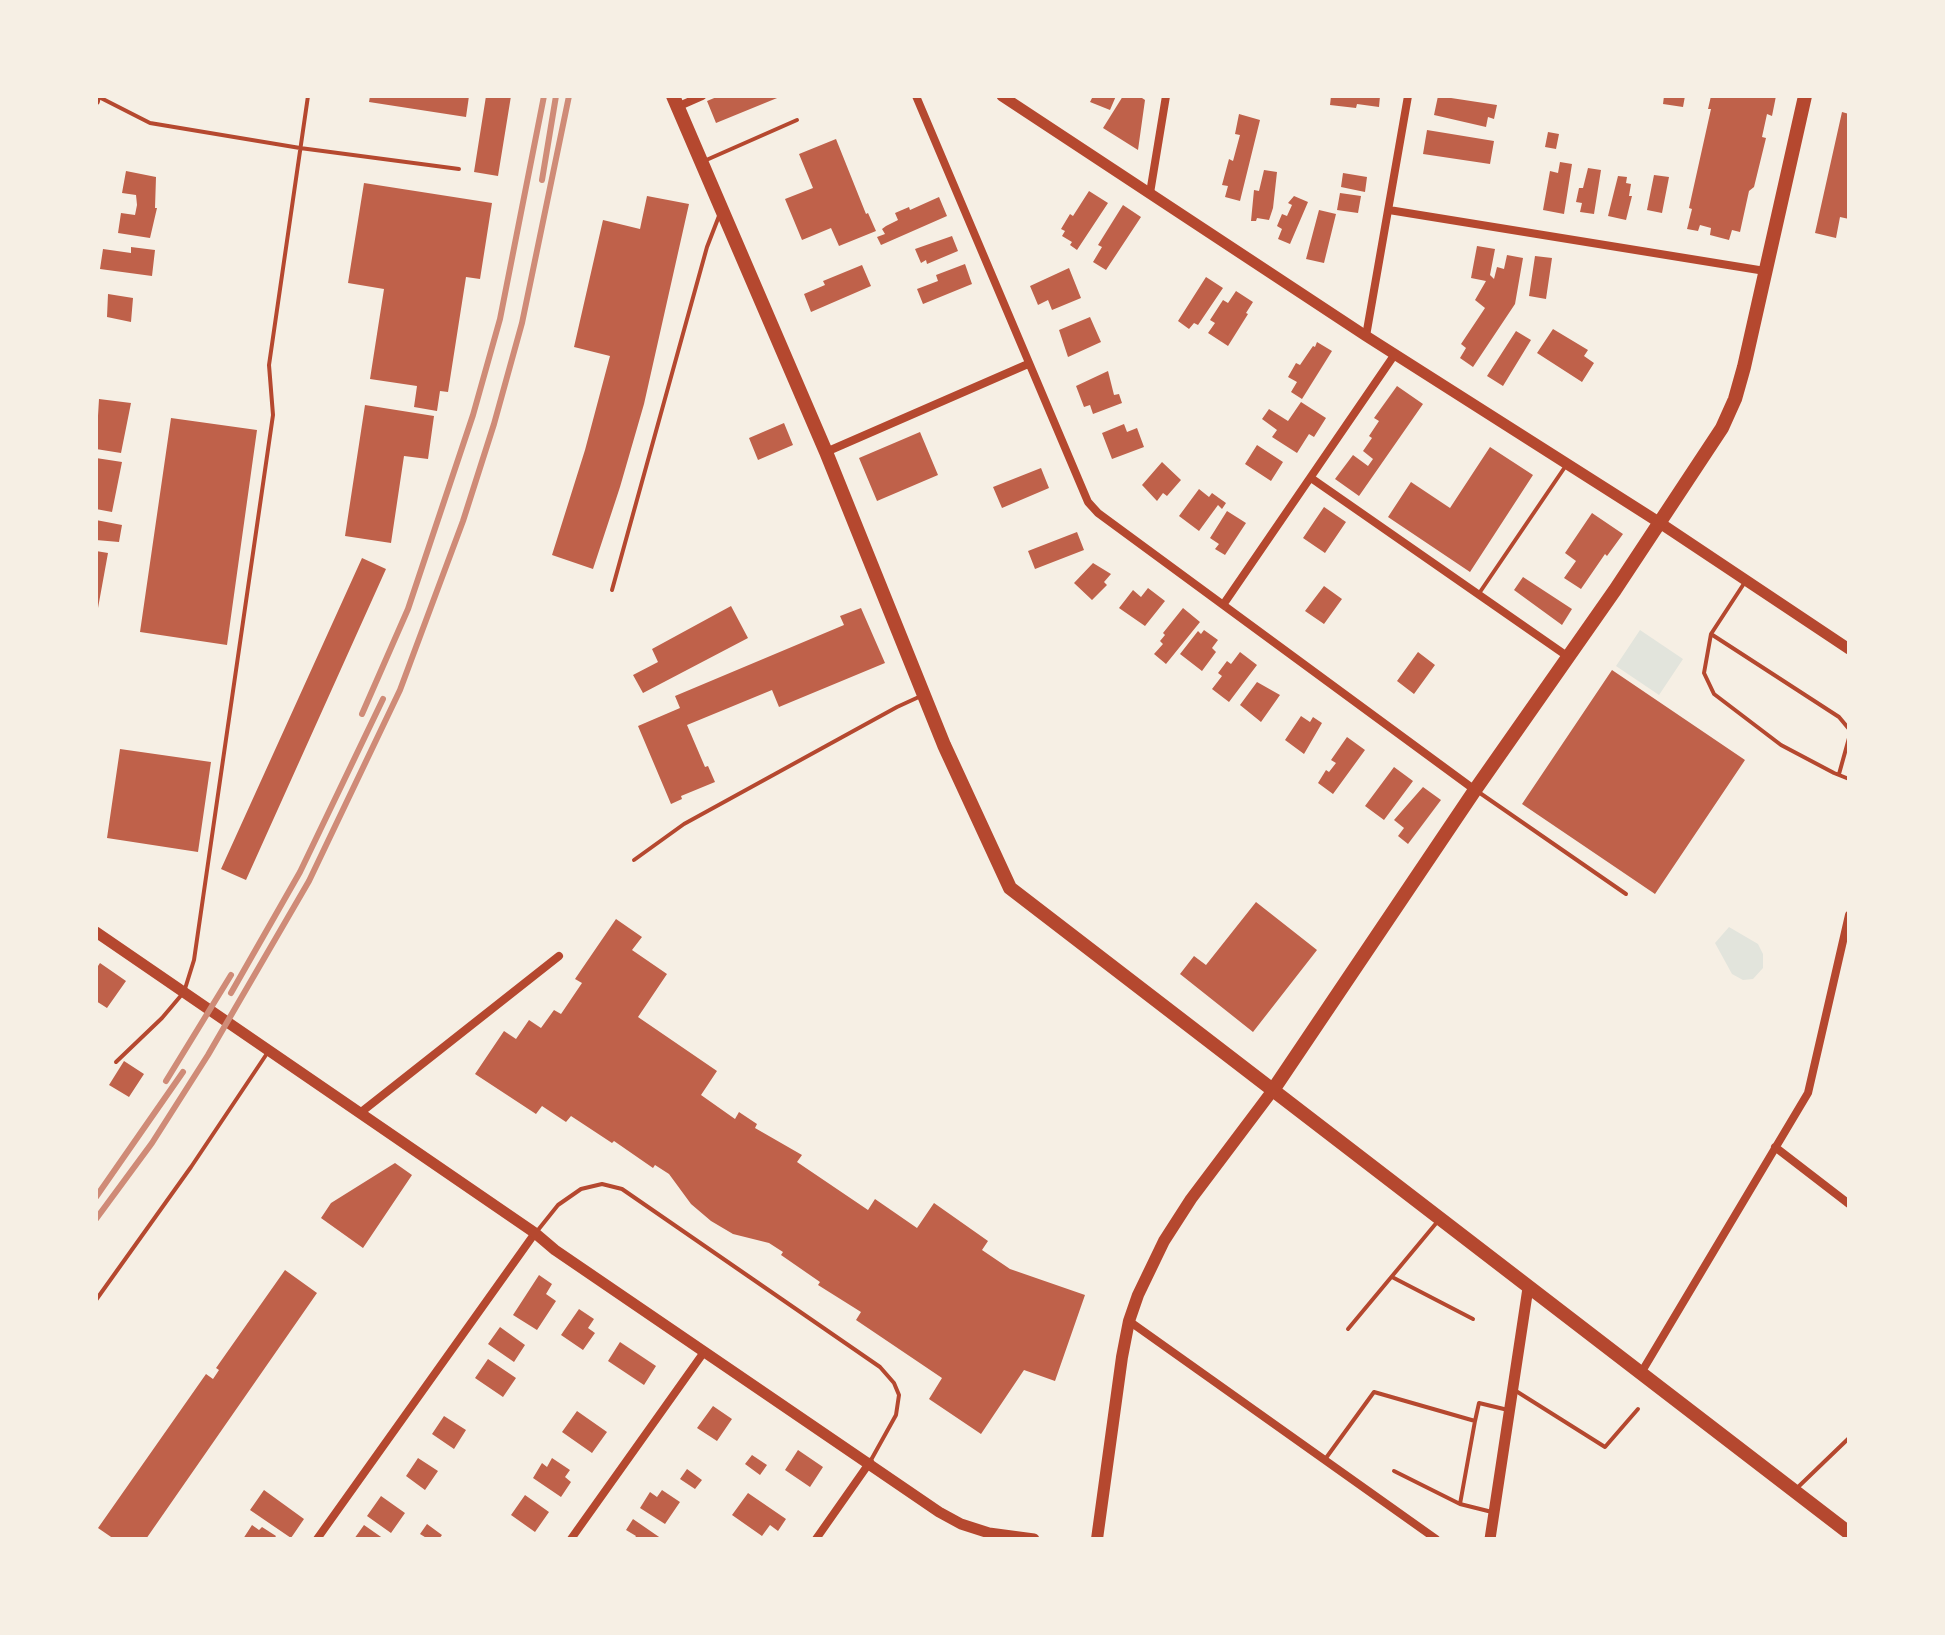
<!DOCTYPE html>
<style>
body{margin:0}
#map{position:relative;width:1945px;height:1635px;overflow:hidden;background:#f6efe4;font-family:"DejaVu Sans",sans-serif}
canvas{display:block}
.frame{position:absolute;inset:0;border:98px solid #f6efe4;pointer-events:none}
</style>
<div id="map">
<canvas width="1945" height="1635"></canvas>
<div class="frame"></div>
</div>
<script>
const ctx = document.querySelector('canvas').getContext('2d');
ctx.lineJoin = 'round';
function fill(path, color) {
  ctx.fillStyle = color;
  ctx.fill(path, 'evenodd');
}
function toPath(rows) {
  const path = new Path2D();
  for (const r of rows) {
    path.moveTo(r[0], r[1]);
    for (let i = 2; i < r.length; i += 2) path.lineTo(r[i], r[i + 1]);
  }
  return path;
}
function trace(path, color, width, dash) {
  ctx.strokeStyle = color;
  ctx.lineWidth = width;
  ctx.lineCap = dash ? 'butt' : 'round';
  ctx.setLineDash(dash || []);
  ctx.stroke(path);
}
const green = toPath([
 [1640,630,1683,659,1659,695,1616,666],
 [1729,927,1758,944,1763,954,1763,968,1753,979,1743,980,1732,974,1715,943]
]);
const building = toPath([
 [370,96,469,96,466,117,369,102],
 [486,96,511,96,498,176,474,172],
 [719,96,782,96,716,123,707,101],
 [1093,96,1116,96,1110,110,1090,102],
 [1123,96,1139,96,1145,100,1138,150,1103,128],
 [1331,96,1380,96,1379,107,1357,104,1356,108,1330,105],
 [1438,96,1497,105,1494,119,1488,117,1486,127,1434,115],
 [1664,96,1685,96,1683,107,1663,104],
 [1711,96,1776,96,1772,116,1767,114,1762,137,1766,138,1754,187,1749,191,1740,232,1732,230,1729,240,1710,235,1711,228,1700,225,1698,231,1687,229,1692,209,1689,208,1711,109,1708,109],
 [1842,112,1849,114,1849,219,1840,217,1836,238,1815,233],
 [1239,114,1260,120,1240,201,1225,197,1228,186,1222,185,1229,159,1233,161,1240,135,1235,134],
 [1427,130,1494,141,1490,164,1423,154],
 [1548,132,1559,134,1556,149,1545,147],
 [836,139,866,214,868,213,876,231,839,246,831,228,802,240,785,199,813,188,799,154],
 [1560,162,1572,164,1564,214,1543,210,1550,171,1558,173],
 [1588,168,1601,170,1594,214,1580,212,1582,203,1576,202,1579,188,1583,188],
 [1264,170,1277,172,1273,208,1269,220,1257,218,1256,221,1251,221,1254,190,1259,191],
 [126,171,156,177,155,208,157,208,150,238,118,233,121,213,135,215,137,205,136,195,122,193],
 [1343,173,1367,177,1365,192,1341,187],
 [1654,175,1669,177,1662,213,1647,210],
 [1618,176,1627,177,1626,183,1631,184,1629,196,1632,196,1626,220,1608,216],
 [364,183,492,203,480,279,466,277,448,392,440,391,437,411,414,407,417,386,370,379,384,289,348,283],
 [1089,191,1108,203,1077,250,1070,245,1072,242,1062,236,1065,231,1061,229,1070,214,1073,216],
 [1340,193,1361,196,1358,213,1337,210],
 [647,196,689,204,644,404,620,487,593,569,552,555,585,450,610,356,574,347,603,220,640,229],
 [1294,196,1308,202,1290,244,1278,239,1282,229,1277,226,1282,214,1287,216,1292,205,1288,203],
 [939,197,947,216,881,245,877,237,885,234,882,229,886,226,898,220,895,213,909,207,910,210],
 [1123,205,1141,217,1106,270,1093,262,1102,247,1098,245],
 [1319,210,1336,214,1324,263,1306,259],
 [952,236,958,251,927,264,926,260,921,263,915,249],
 [1477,246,1495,249,1490,275,1494,279,1497,267,1504,269,1507,255,1523,258,1515,304,1473,367,1460,358,1466,348,1461,344,1485,308,1475,300,1486,281,1471,278],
 [131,247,155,250,152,276,100,269,103,249,131,253],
 [1535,256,1552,258,1546,299,1529,296],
 [965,264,972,284,923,304,917,289,938,281,936,275],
 [862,265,871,286,811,312,804,294,825,285,823,281],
 [1069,268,1081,298,1052,310,1048,300,1038,305,1030,286],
 [1206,277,1223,288,1198,325,1194,323,1189,329,1178,321],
 [1236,291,1253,302,1246,313,1248,314,1228,346,1208,333,1215,323,1210,320,1223,300,1228,303],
 [108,294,133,298,131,322,107,317],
 [1090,317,1101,342,1068,357,1059,330],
 [1553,329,1588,350,1584,356,1594,363,1582,382,1537,353],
 [1516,331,1531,340,1503,386,1487,376],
 [1317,342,1332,351,1302,399,1291,392,1297,382,1288,377,1296,363,1300,365,1313,346,1315,347],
 [1108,371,1114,395,1119,394,1122,403,1093,414,1090,405,1084,407,1076,386],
 [1397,386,1423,404,1359,496,1335,479,1353,455,1368,466,1373,459,1363,451,1372,438,1369,436,1379,421,1374,418],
 [99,399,131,403,121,453,96,449],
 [1301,402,1326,418,1314,437,1309,434,1297,453,1272,437,1277,430,1262,419,1269,409,1288,421],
 [365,405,434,416,428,459,404,456,391,543,345,536],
 [171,418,257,430,227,645,140,632],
 [784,423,793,445,758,460,749,438],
 [1124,424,1127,432,1137,428,1144,447,1112,459,1102,433],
 [920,432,938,475,877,501,859,458],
 [1257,445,1283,462,1271,481,1245,464],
 [1490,447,1533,475,1470,572,1388,517,1411,482,1450,508],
 [96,458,122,462,112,512,96,509],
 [1162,462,1181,480,1167,496,1163,493,1157,501,1142,485],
 [1041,468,1049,488,1002,508,993,487],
 [1199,489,1209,497,1212,493,1226,503,1222,509,1218,505,1199,531,1179,516],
 [1324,507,1346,522,1325,553,1303,538],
 [1227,511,1246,523,1225,555,1215,549,1219,544,1210,538],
 [1592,513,1623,534,1607,556,1605,554,1581,589,1564,578,1576,561,1565,553],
 [96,520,122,525,119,542,96,540],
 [1077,532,1084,550,1035,569,1028,551],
 [96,551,108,553,98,608,96,608],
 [362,558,386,569,246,880,221,869],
 [1093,563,1111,574,1104,582,1107,585,1092,600,1074,583],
 [1523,577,1572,609,1562,625,1514,590],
 [1324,586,1342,599,1324,624,1305,611],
 [1148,588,1165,601,1145,626,1119,608,1133,590,1141,597],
 [731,606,748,638,643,693,633,675,658,662,652,649],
 [861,608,885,663,779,707,772,690,687,725,705,767,708,766,715,782,681,796,682,799,671,804,638,726,680,708,675,696,844,625,840,616],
 [1183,608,1200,622,1166,664,1154,654,1163,644,1160,641,1165,635,1163,633],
 [1204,630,1218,640,1212,648,1216,652,1202,671,1180,654,1198,631,1201,634],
 [1240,652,1257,665,1229,702,1212,689,1222,676,1218,673,1227,661,1231,664],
 [1418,652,1435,665,1414,694,1397,681],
 [1612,670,1745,760,1655,894,1522,804],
 [1257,682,1280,695,1261,722,1240,705],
 [1301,716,1310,722,1313,717,1322,723,1304,754,1285,740],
 [1347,737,1365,750,1333,794,1318,783,1326,770,1329,772,1336,763,1331,760],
 [120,749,211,762,198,852,107,838],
 [1394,767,1413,781,1384,820,1365,806],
 [1423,787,1441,800,1408,844,1398,836,1404,828,1394,820],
 [1256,902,1317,950,1253,1032,1180,974,1194,956,1206,965],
 [616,919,642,937,632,950,667,974,638,1017,717,1071,701,1095,735,1119,739,1112,757,1124,755,1128,802,1155,797,1162,868,1210,875,1199,917,1228,934,1203,988,1241,982,1250,1010,1269,1085,1295,1055,1381,1024,1370,981,1434,929,1399,942,1378,856,1320,861,1312,818,1285,820,1282,781,1255,783,1252,769,1243,733,1234,711,1221,691,1204,669,1174,655,1165,653,1168,614,1141,612,1143,571,1116,566,1122,542,1106,536,1114,475,1074,504,1031,516,1039,529,1020,541,1028,554,1010,561,1014,582,983,575,979],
 [100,963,126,981,107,1008,96,1001,96,969],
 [124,1061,144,1074,129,1097,109,1085],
 [395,1163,412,1175,363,1248,321,1218,331,1203],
 [285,1270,317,1293,146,1539,114,1539,98,1528,206,1374,213,1379,219,1370,216,1368],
 [539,1275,552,1284,546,1294,556,1301,537,1330,513,1315],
 [579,1309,594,1319,588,1328,595,1333,583,1350,561,1335],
 [500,1327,525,1345,514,1362,488,1344],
 [620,1342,656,1366,644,1385,608,1361],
 [488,1359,516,1378,503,1397,475,1378],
 [713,1406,732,1419,717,1441,697,1428],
 [577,1411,607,1432,592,1453,562,1432],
 [444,1416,466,1430,454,1449,432,1434],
 [798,1450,823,1467,810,1487,785,1470],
 [752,1455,767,1465,760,1475,745,1464],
 [418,1458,438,1471,425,1490,406,1476],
 [552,1458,570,1470,565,1477,571,1482,561,1497,533,1478,542,1463,547,1467],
 [687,1469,702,1480,695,1489,680,1479],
 [264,1490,304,1519,291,1538,250,1510],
 [662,1490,680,1502,665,1524,640,1508,650,1492,657,1497],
 [748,1493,786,1519,778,1531,770,1525,762,1536,732,1515],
 [525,1495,549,1512,535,1532,511,1515],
 [381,1496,405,1513,391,1533,367,1516],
 [633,1519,662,1539,634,1539,636,1536,626,1530],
 [427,1524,442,1535,439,1539,428,1539,420,1534],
 [252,1525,259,1530,262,1527,276,1536,274,1539,243,1539],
 [364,1525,384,1539,354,1539]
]);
const service = toPath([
 [97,96,150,123,300,148,459,169],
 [704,161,797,120],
 [1745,582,1711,634,1704,673,1714,694,1781,745,1834,773,1849,779],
 [612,590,707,247,719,216],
 [1480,592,1567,464],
 [1711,634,1839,717,1849,729],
 [1839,774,1849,738],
 [1477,791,1626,894],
 [634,860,684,824,897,707,921,696],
 [116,1062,162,1018,184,992,194,960,273,415,269,365,308,96],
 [538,1230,558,1205,581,1189,602,1184,622,1189,880,1367,894,1383,899,1395,896,1415,871,1460],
 [1392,1277,1473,1319],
 [96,1300,191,1167,268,1052],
 [1348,1329,1438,1221],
 [1516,1391,1605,1447,1638,1409],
 [1475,1421,1460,1504,1492,1512],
 [1326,1458,1374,1392,1475,1421,1479,1403,1508,1410],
 [1394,1471,1460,1504],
 [1796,1489,1849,1438]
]);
const minor = toPath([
 [916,96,1088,502,1098,513,1475,790],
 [96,101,97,96],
 [677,107,702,96],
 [1150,193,1166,96],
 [1389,210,1765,271],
 [1366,336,1408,96],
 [826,452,1028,364],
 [1311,478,1567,656],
 [1223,605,1395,354],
 [360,1113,559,956],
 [1775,1147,1849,1204],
 [1129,1321,1436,1539],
 [1641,1373,1808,1093,1849,915],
 [317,1539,535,1233],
 [571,1539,704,1352],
 [816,1539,870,1462]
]);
const tertiary = toPath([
 [1002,96,1366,336,1660,523,1849,649],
 [96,932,535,1233,555,1250,939,1512,961,1524,989,1533,1034,1539],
 [1490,1539,1528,1288]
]);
const secondary = toPath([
 [1097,1539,1122,1357,1129,1321,1138,1295,1164,1241,1191,1199,1273,1090]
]);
const primary = toPath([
 [673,96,826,452,944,745,1010,888,1849,1533],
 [1273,1090,1475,790,1615,590,1722,428,1735,399,1744,367,1805,96]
]);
const rail = toPath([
 [542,180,556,96],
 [362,714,408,609,473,415,500,319,544,96],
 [231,993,300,872,383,699],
 [166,1081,231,975],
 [96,1197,183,1072],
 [96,1219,152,1143,208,1055,309,881,400,690,463,521,494,424,522,323,569,96]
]);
fill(green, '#e2e4dc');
fill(building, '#bf614a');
trace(service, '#b5482f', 4);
trace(minor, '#b5482f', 8);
trace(tertiary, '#b5482f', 11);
trace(secondary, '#b5482f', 12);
trace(primary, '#b5482f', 14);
trace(rail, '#cf8b77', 6);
</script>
